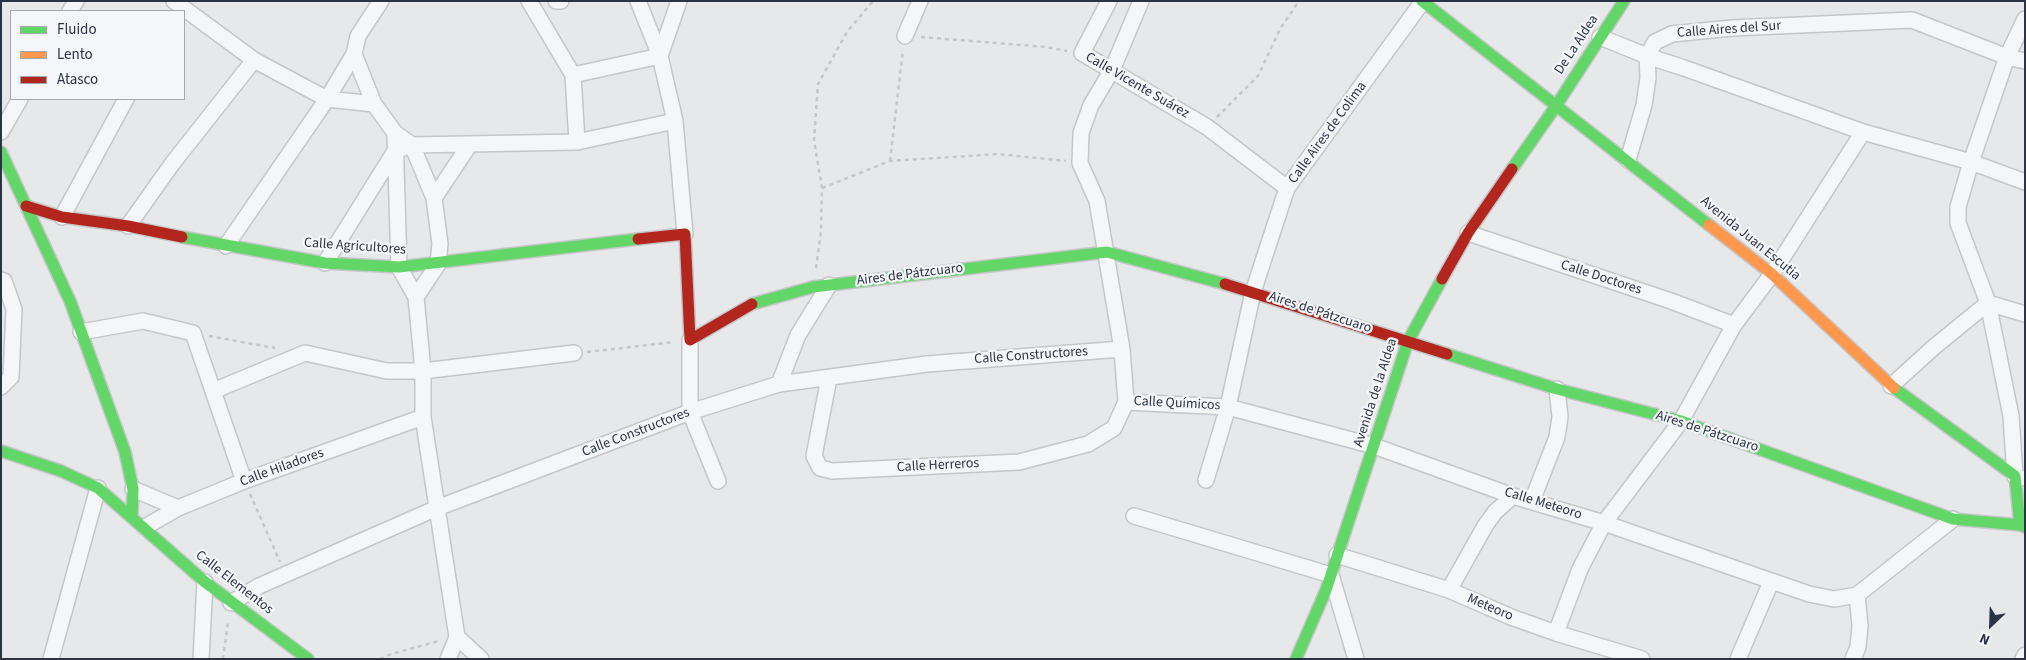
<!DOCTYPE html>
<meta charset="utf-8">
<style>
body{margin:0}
#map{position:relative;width:2026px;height:660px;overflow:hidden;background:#e6e8ea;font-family:"Source Sans 3",sans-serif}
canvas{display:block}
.frame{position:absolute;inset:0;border:2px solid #2b3445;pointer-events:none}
.legend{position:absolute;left:10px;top:10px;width:175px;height:90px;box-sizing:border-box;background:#f4f6f9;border:1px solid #a4a8b1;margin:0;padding:6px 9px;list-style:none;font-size:15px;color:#2b3445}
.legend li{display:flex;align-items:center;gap:10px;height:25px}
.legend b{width:25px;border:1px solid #a4a8b1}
.north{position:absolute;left:1966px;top:600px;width:50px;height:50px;-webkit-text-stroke:4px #f4f6f9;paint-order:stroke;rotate:204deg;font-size:14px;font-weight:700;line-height:20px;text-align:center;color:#2b3445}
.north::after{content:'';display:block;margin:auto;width:18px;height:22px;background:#2b3445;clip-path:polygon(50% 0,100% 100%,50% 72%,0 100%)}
</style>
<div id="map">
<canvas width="2026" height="660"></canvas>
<div class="frame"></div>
<ul class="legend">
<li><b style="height:6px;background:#63d668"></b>Fluido</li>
<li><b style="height:6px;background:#ff974d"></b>Lento</li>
<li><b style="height:6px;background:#b3261e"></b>Atasco</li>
</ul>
<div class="north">N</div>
</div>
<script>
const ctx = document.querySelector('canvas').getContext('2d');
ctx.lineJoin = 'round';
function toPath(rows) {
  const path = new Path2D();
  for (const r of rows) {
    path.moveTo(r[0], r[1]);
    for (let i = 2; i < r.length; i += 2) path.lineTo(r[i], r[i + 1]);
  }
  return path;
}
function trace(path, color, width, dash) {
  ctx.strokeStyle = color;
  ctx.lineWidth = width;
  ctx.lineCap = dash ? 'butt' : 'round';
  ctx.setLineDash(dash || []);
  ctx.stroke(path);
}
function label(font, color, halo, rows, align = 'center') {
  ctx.font = font + ' "Source Sans 3",sans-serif';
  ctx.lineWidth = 4.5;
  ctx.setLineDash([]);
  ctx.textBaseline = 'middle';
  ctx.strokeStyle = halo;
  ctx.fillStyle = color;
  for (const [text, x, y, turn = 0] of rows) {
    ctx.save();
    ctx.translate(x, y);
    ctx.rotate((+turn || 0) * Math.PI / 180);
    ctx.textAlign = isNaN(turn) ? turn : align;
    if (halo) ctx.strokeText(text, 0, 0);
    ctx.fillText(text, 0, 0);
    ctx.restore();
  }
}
const path = toPath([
 [921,37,1046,47,1067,51],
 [1217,117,1258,76,1280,29,1299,1],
 [890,161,903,50],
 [822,188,890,161,998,154,1066,161],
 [816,268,821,232,822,188,814,140,818,84,847,32,873,1],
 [209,336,275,348],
 [587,352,674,342],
 [250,494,280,562],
 [223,659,228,622],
 [380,659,391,654,439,641]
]);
const street = toPath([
 [174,1,254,60,327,99,374,104],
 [529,1,573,75,577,142],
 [556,1,561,1],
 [679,1,660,56,675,121,685,234],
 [1109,1,1082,53,1207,127,1287,188],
 [70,11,76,1],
 [905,36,920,1],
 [1600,37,1647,56,1684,68,1863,132,1971,162,2025,182],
 [354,54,374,104,395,133,412,145,434,198,440,244,438,264,416,297],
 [1647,56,1655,42,1672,34,1732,28,1912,20,2007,57,2025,61],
 [573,75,660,56,638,1],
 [1,132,20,99],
 [395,133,399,267,416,297,423,371,423,417,457,637,448,659],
 [1628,160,1644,105,1648,78,1647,56],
 [434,198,470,144],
 [62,217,126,99],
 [128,226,172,164,254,60],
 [1468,233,1671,301,1734,325],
 [226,246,327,99,354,54,358,36,381,1],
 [325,263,395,151,412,145,577,142,675,121],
 [1,280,4,281,14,309,11,377,1,387],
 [81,332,143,321,193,333,244,481],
 [690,340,690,412,718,481],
 [829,378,814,456,820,468,832,471,1019,462,1088,444,1114,428,1126,402,1122,349,1097,201,1080,163,1081,133,1091,105,1112,70,1141,1],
 [779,384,798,335,829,285],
 [1891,386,1934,347,1988,303,2025,314],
 [213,391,305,353,387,371,423,371,574,353],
 [1126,402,1228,407,1374,446,1513,496,1604,523,1809,594,1834,599,1857,595],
 [2021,478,2015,476,2011,416,1988,303,1958,223,1958,207,1971,162,2007,57,2025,19],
 [1206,480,1228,407,1253,292,1287,188,1423,1],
 [133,489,178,508],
 [1532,501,1557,437,1560,417,1557,389],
 [1134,516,1331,575,1356,659],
 [145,527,178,508,244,481,423,417],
 [1337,555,1449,590,1511,617,1556,633,1642,659],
 [1449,590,1485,526,1495,512,1513,496],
 [231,603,259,586,437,508,690,412,779,384,927,364,1122,349],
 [1556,633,1580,569,1604,523,1681,421,1734,325,1772,274,1863,132],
 [457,637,481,659],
 [51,659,98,488],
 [201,659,205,582],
 [1738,659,1771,582],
 [1853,659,1858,647,1860,626,1857,595,1953,519],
 [2023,659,2025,655]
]);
const fast = toPath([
 [1422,1,1709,225],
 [1,152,70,301,125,452,133,489,132,516],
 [1512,169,1556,106,1624,1],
 [182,237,325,263,399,267,638,239],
 [752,304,813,287,1107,252,1225,284],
 [1447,354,1557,389,1681,421,1953,519,2020,525,2025,527],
 [1894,388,2015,476,2020,525],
 [1,451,61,471,98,488,205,582,308,659],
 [1296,659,1326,590,1408,341,1442,279]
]);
const slow = toPath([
 [1709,225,1772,274,1894,388]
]);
const jam = toPath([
 [26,206,62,217,128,226,182,237],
 [638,239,685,234,690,340,752,304],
 [1442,279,1468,233,1512,169],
 [1225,284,1447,354]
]);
const streetNames = [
 ["Calle Aires del Sur",1729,30,-4],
 ["De La Aldea",1577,45,-57],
 ["Calle Vicente Suárez",1137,86,30],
 ["Calle Aires de Colima",1328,133,-54],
 ["Avenida Juan Escutia",1750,239,39],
 ["Calle Agricultores",355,247,4],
 ["Aires de Pátzcuaro",910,275,-7],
 ["Calle Doctores",1601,278,18],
 ["Aires de Pátzcuaro",1320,313,18],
 ["Calle Constructores",1031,356,-4],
 ["Avenida de la Aldea",1376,393,-72],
 ["Calle Químicos",1177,404,3],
 ["Aires de Pátzcuaro",1707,432,18],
 ["Calle Constructores",636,433,-21],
 ["Calle Herreros",938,466,-3],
 ["Calle Hiladores",282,468,-20],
 ["Calle Meteoro",1543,504,17],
 ["Calle Elementos",234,583,38],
 ["Meteoro",1490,608,23]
];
trace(street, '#c4c6c8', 18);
trace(fast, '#c4c6c8', 14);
trace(slow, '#c4c6c8', 14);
trace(jam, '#c4c6c8', 14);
trace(path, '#c5c6ca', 2.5, [4, 4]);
trace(street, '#f5f6f7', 15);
trace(fast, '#63d668', 11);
trace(slow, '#ff974d', 11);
trace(jam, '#b3261e', 11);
label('14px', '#2b3445', '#f4f6f9', streetNames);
</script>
